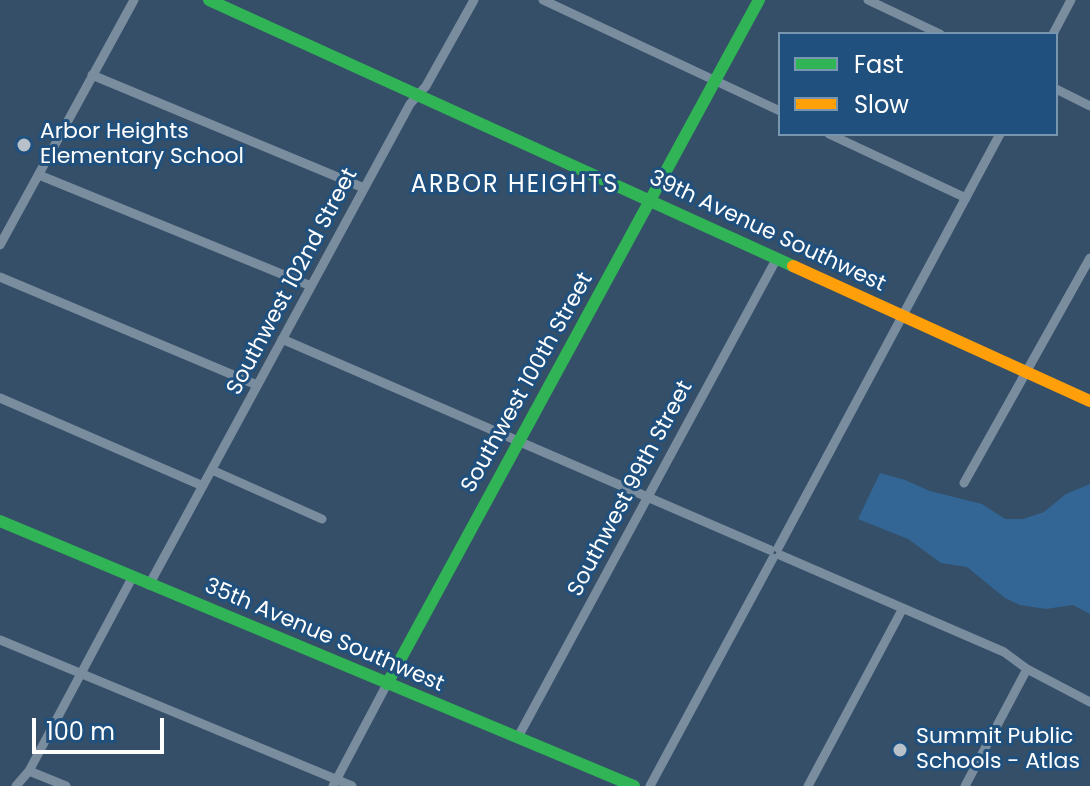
<!DOCTYPE html>
<style>
body{margin:0}
#map{position:relative;width:1090px;height:786px;overflow:hidden;background:#354f68;font-family:Poppins,sans-serif}
canvas{display:block}
.legend{position:absolute;left:778px;top:32px;width:280px;height:104px;box-sizing:border-box;background:#20507d;border:2px solid #7996b1;margin:0;padding:10px 14px;list-style:none;font-size:24px;color:#fff}
.legend li{display:flex;align-items:center;gap:16px;height:40px}
.legend b{width:40px;border:2px solid #7996b1}
.scale{position:absolute;left:32px;top:718px;width:132px;height:36px;box-sizing:border-box;border:4px solid #fff;border-top:0;padding-left:10px;font-size:24px;line-height:28px;white-space:nowrap;color:#fff;-webkit-text-stroke:6px #20507d;paint-order:stroke}
</style>
<div id="map">
<canvas width="1090" height="786"></canvas>
<ul class="legend">
<li><b style="height:10px;background:#30b455"></b>Fast</li>
<li><b style="height:10px;background:#ff9f0a"></b>Slow</li>
</ul>
<div class="scale">100 m</div>
</div>
<script>
const ctx = document.querySelector('canvas').getContext('2d');
ctx.lineJoin = 'round';
function fill(path, color) {
  ctx.fillStyle = color;
  ctx.fill(path, 'evenodd');
}
function toPath(rows) {
  const path = new Path2D();
  for (const r of rows) {
    path.moveTo(r[0], r[1]);
    for (let i = 2; i < r.length; i += 2) path.lineTo(r[i], r[i + 1]);
  }
  return path;
}
function trace(path, color, width, dash) {
  ctx.strokeStyle = color;
  ctx.lineWidth = width;
  ctx.lineCap = dash ? 'butt' : 'round';
  ctx.setLineDash(dash || []);
  ctx.stroke(path);
}
function label(font, color, halo, rows, align = 'center') {
  ctx.font = font + ' Poppins,sans-serif';
  ctx.lineWidth = 6;
  ctx.setLineDash([]);
  ctx.textBaseline = 'middle';
  ctx.strokeStyle = halo;
  ctx.fillStyle = color;
  for (const [text, x, y, turn = 0] of rows) {
    ctx.save();
    ctx.translate(x, y);
    ctx.rotate((+turn || 0) * Math.PI / 180);
    ctx.textAlign = isNaN(turn) ? turn : align;
    if (halo) ctx.strokeText(text, 0, 0);
    ctx.fillText(text, 0, 0);
    ctx.restore();
  }
}
const green = toPath([
 [880,473,905,480,930,491,982,504,1005,519,1023,519,1044,512,1066,494,1090,484,1090,614,1073,605,1046,609,1020,605,1005,598,967,567,941,563,908,539,858,519]
]);
const street = toPath([
 [543,0,780,111],
 [868,0,940,34],
 [1053,34,1071,0],
 [92,75,364,188],
 [1056,89,1090,106],
 [829,134,966,198],
 [39,175,311,286],
 [0,245,134,0],
 [0,277,257,385],
 [282,339,770,550],
 [0,398,203,486],
 [212,470,322,519],
 [964,483,1090,258],
 [778,548,1000,134],
 [780,555,1004,652,1027,669,1090,702],
 [149,585,410,104,426,86,474,0],
 [0,640,352,786],
 [518,737,777,258],
 [29,771,66,786],
 [16,786,29,771,132,578],
 [333,786,387,684],
 [650,786,773,558],
 [808,786,903,608],
 [965,786,1027,669]
]);
const fast = toPath([
 [209,0,793,266],
 [0,521,634,786],
 [387,684,759,0]
]);
const slow = toPath([
 [793,266,1090,401]
]);
const markers = [
 [24,145,8,"#b8c1ca"],
 [900,750,8,"#b8c1ca"]
];
const poiNames = [
 ["Arbor Heights",40,132],
 ["Elementary School",40,157],
 ["Summit Public",916,737],
 ["Schools - Atlas",916,762]
];
const streetNames = [
 ["39th Avenue Southwest",767,232,25],
 ["Southwest 102nd Street",293,282,-62],
 ["Southwest 100th Street",528,383,-61],
 ["Southwest 99th Street",631,489,-62],
 ["35th Avenue Southwest",324,636,23]
];
const neighbourhoodNames = [
 ["ARBOR HEIGHTS",515,186]
];
fill(green, '#336694');
trace(street, '#7a8d9f', 9);
trace(fast, '#30b455', 12);
trace(slow, '#ff9f0a', 12);
for (const [x, y, r, color] of markers) {
  const dot = new Path2D();
  dot.arc(x, y, r, 0, 2 * Math.PI);
  ctx.fillStyle = color;
  ctx.fill(dot);
  trace(dot, '#20507d', 3);
}
label('22px', '#fff', '#20507d', poiNames, 'left');
label('22px', '#fff', '#20507d', streetNames);
ctx.letterSpacing = '2px';
label('24px', '#fff', '#20507d', neighbourhoodNames);
ctx.letterSpacing = '0px';
</script>
